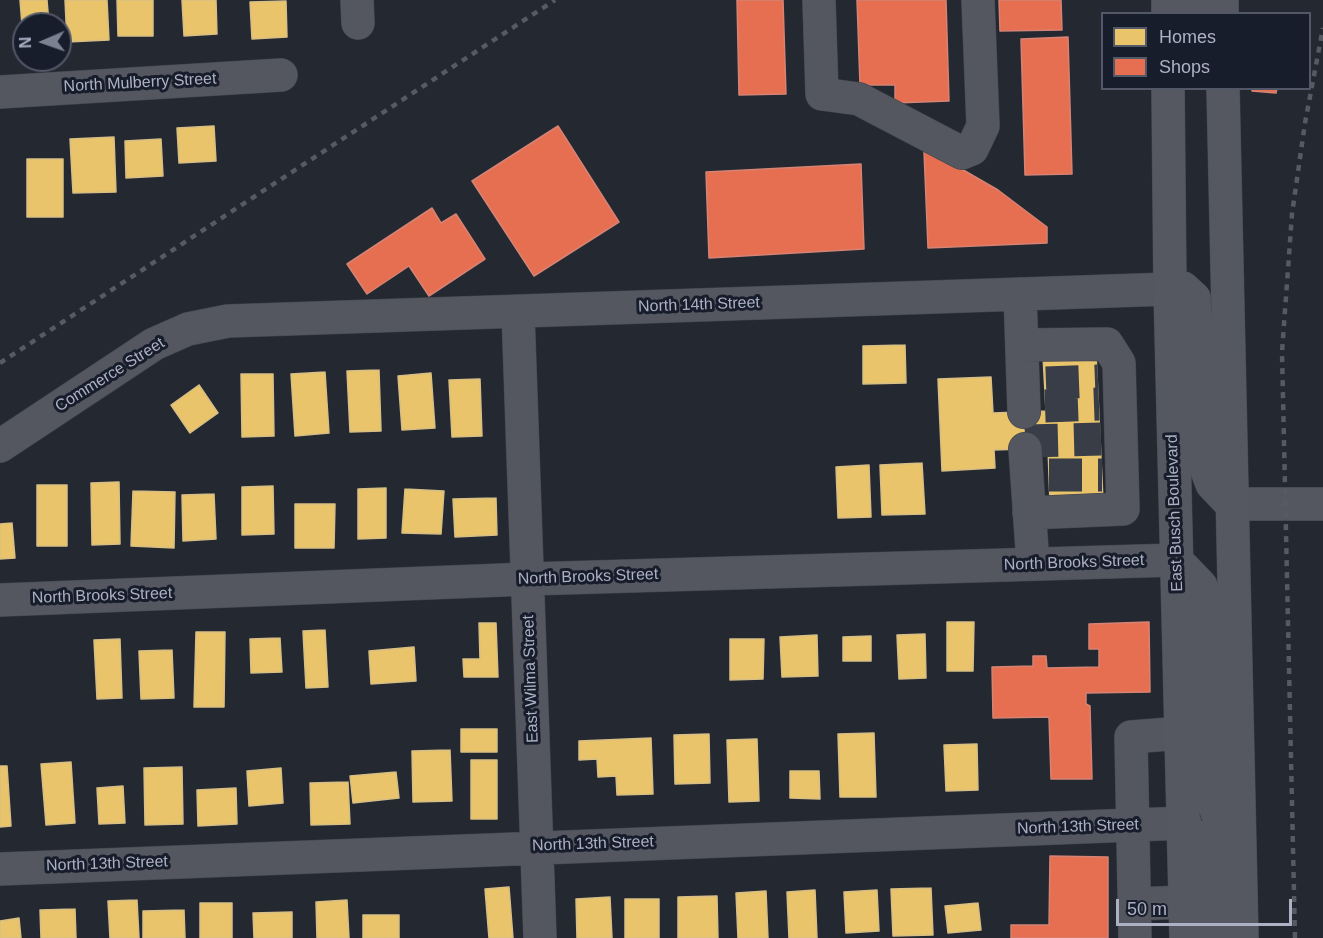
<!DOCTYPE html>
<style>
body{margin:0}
#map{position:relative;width:1323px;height:938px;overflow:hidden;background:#242831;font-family:Helvetica,sans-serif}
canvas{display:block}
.legend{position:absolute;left:1101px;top:12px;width:210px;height:78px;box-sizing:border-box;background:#181d2b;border:2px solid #535868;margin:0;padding:8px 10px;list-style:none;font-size:18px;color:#acb1c4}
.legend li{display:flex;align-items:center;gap:12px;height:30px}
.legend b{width:30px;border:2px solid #535868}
.north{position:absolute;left:12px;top:12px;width:60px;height:60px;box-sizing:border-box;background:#181d2b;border:2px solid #535868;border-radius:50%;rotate:268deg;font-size:16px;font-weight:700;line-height:24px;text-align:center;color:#acb1c4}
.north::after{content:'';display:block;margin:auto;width:21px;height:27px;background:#7c8191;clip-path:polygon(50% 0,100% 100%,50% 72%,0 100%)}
.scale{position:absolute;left:1116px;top:899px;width:176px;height:27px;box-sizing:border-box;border:3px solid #acb1c4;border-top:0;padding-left:8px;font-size:18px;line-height:21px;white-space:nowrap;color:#acb1c4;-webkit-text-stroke:4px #181d2b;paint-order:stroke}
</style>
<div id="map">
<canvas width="1323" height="938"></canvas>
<ul class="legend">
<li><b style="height:16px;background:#e9c46a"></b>Homes</li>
<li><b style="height:16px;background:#e76f51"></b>Shops</li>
</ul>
<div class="north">N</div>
<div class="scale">50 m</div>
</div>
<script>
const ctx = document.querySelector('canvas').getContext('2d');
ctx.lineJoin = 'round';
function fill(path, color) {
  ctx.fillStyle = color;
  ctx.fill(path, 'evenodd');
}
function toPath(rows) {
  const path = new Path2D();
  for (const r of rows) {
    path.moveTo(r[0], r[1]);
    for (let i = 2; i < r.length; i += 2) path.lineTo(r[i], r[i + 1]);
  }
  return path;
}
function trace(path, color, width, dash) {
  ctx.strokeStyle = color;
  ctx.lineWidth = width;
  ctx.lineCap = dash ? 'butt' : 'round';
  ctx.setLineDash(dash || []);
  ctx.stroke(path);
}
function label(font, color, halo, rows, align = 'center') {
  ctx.font = font + ' Helvetica,sans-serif';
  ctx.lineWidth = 6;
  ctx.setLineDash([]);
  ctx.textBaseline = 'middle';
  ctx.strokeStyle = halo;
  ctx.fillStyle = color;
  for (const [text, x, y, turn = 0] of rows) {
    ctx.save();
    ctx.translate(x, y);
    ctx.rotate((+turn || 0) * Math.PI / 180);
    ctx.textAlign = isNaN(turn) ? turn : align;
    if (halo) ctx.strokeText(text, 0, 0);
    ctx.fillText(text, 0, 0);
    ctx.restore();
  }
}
const homes = toPath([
 [20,0,47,0,49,24,24,24,24,50,20,0],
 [65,0,107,0,109,40,67,42,65,0],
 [117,0,153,0,153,36,118,36,117,0],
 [182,0,216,0,217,34,184,36,182,0],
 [286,1,287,37,252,39,250,2,286,1],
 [214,126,216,161,179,163,177,128,214,126],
 [114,137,116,192,73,193,70,139,114,137],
 [161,139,163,176,126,178,125,141,161,139],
 [27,159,63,159,63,217,27,217,27,159],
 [905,345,906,383,863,384,863,346,905,345],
 [1096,354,1103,500,1050,503,1048,448,994,450,995,468,942,471,938,379,991,377,993,413,1046,411,1043,356,1096,354],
 [379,370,381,431,350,432,347,371,379,370],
 [325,372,329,433,295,436,291,374,325,372],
 [431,373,435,428,402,430,398,376,431,373],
 [241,374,273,374,274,436,242,437,241,374],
 [480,379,482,436,452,437,449,380,480,379],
 [199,385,218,413,190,433,171,405,199,385],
 [922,463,925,514,882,515,880,465,922,463],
 [869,465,871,517,838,518,836,467,869,465],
 [119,482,120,544,92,545,91,483,119,482],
 [37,485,67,485,67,546,37,546,37,485],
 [273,486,274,534,242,535,242,487,273,486],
 [386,488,386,538,358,539,358,489,386,488],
 [405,489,444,491,441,534,402,533,405,489],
 [133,491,175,492,174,548,131,546,133,491],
 [214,494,216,539,183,541,182,495,214,494],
 [496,498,497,535,455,537,453,499,496,498],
 [295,504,335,504,334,548,295,548,295,504],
 [12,523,15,558,0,559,0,524,12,523],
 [947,622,974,622,973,671,947,671,947,622],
 [479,623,496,623,498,677,464,677,463,659,480,659,479,623],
 [325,630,328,687,306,688,303,631,325,630],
 [196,632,225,632,224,707,194,707,196,632],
 [925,634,926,678,899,679,897,635,925,634],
 [817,635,818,676,782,677,780,637,817,635],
 [871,636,871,661,843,661,843,637,871,636],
 [280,638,282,672,251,673,250,639,280,638],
 [120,639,122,698,97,699,94,640,120,639],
 [730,639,764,639,763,679,730,680,730,639],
 [414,647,416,681,371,684,369,651,414,647],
 [172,650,174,698,141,699,139,651,172,650],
 [461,729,497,729,497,752,461,752,461,729],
 [874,733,876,797,840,797,838,734,874,733],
 [709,734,710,783,675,784,674,735,709,734],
 [651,738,653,794,617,795,616,776,598,777,597,759,579,760,579,741,651,738],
 [757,739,759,801,729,802,727,740,757,739],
 [977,744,978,790,946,791,944,745,977,744],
 [450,750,452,801,413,802,412,751,450,750],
 [471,760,497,760,497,819,471,819,471,760],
 [71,762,75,823,46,825,41,764,71,762],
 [0,766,7,766,11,826,0,827,0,766],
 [182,767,183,824,145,825,144,768,182,767],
 [281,768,283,803,249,806,247,771,281,768],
 [790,771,819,771,820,799,790,798,790,771],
 [396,772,399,798,353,803,350,776,396,772],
 [348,782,350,824,311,825,310,783,348,782],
 [123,786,125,823,99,824,97,788,123,786],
 [236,788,237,824,198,826,197,790,236,788],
 [509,887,513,938,489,938,485,889,509,887],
 [931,888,933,935,893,936,891,889,931,888],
 [815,890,817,938,789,938,787,892,815,890],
 [877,890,879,931,846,933,844,892,877,890],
 [766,891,768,938,738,938,736,893,766,891],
 [717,896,718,938,678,938,678,897,717,896],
 [610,897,612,938,577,938,576,899,610,897],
 [625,899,659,899,659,938,625,938,625,899],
 [137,900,139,938,110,938,108,901,137,900],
 [347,900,349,938,317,938,316,902,347,900],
 [200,903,232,903,232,938,200,938,200,903],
 [978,903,981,930,948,933,945,906,978,903],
 [75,909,76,938,41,938,40,910,75,909],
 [184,910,185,938,143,938,143,911,184,910],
 [292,912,292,938,254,938,253,913,292,912],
 [363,915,399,915,399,938,363,938,363,915],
 [19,918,21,938,0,938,0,921,19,918]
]);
const shops = toPath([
 [737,0,783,0,786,94,739,95,737,0],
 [857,0,946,0,949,101,895,103,895,85,860,85,857,0],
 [999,0,1061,0,1062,30,1000,31,999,0],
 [1068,37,1072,174,1025,175,1021,39,1068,37],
 [1252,88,1277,88,1276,93,1252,91,1252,88],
 [558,126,619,222,534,276,472,181,558,126],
 [924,151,932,152,998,190,1047,227,1047,243,928,248,924,151],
 [861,164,864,249,709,258,706,172,861,164],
 [432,208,441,223,456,214,485,259,429,296,409,266,367,294,347,264,432,208],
 [1149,622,1150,692,1086,693,1086,704,1090,706,1092,779,1051,779,1049,717,993,718,992,667,1033,666,1033,656,1046,656,1047,668,1099,667,1099,649,1089,649,1089,624,1149,622],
 [1050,856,1108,857,1108,938,1011,938,1011,925,1049,925,1050,856]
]);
const minorTunnel = toPath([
 [1046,383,1098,381],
 [1045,406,1099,404],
 [1025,441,1101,439],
 [1049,475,1102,475]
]);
const minor = toPath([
 [357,0,358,23],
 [819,0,822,94,859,99,962,153,972,149,983,126,978,0],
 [0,92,281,75],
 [1020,294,1024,412],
 [518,312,540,938],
 [1022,345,1107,344,1119,363,1123,509,1029,513],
 [0,446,154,344,188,329,228,321,1170,289],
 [1025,449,1033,564],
 [1231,504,1323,504],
 [0,600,528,579,1176,560],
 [0,869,1185,823],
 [1134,904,1186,902],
 [1135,938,1131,737,1182,733]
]);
const major = toPath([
 [1168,0,1168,14],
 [1196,0,1196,14],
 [1222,14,1222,0],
 [1168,88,1170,289,1186,938],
 [1223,88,1242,938],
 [1170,289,1183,288,1194,298,1202,457,1212,484,1231,504],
 [1176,560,1201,586,1208,617,1211,796,1233,855],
 [1203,837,1209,857,1211,938]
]);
const rail = toPath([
 [0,363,555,0],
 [1295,938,1282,352,1292,214,1305,123,1323,28]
]);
const streetNames = [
 ["North Mulberry Street",140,83,-3],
 ["North 14th Street",699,305,-2],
 ["Commerce Street",110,375,-32],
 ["East Busch Boulevard",1175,513,-92],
 ["North Brooks Street",1074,563,-2],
 ["North Brooks Street",588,577,-2],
 ["North Brooks Street",102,596,-2],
 ["East Wilma Street",531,679,-92],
 ["North 13th Street",1078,827,-2],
 ["North 13th Street",593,844,-2],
 ["North 13th Street",107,864,-2]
];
fill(homes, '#e9c46a');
trace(homes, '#d7be85', 1.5);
fill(shops, '#e76f51');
trace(shops, '#d58374', 1.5);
trace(minorTunnel, '#383d47', 33, [33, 16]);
trace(minor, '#40434a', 34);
trace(major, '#41454e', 34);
trace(minor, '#545660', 33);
trace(major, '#565861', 33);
trace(rail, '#575a62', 4.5, [6, 6]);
label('16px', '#acb1c4', '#181d2b', streetNames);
</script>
